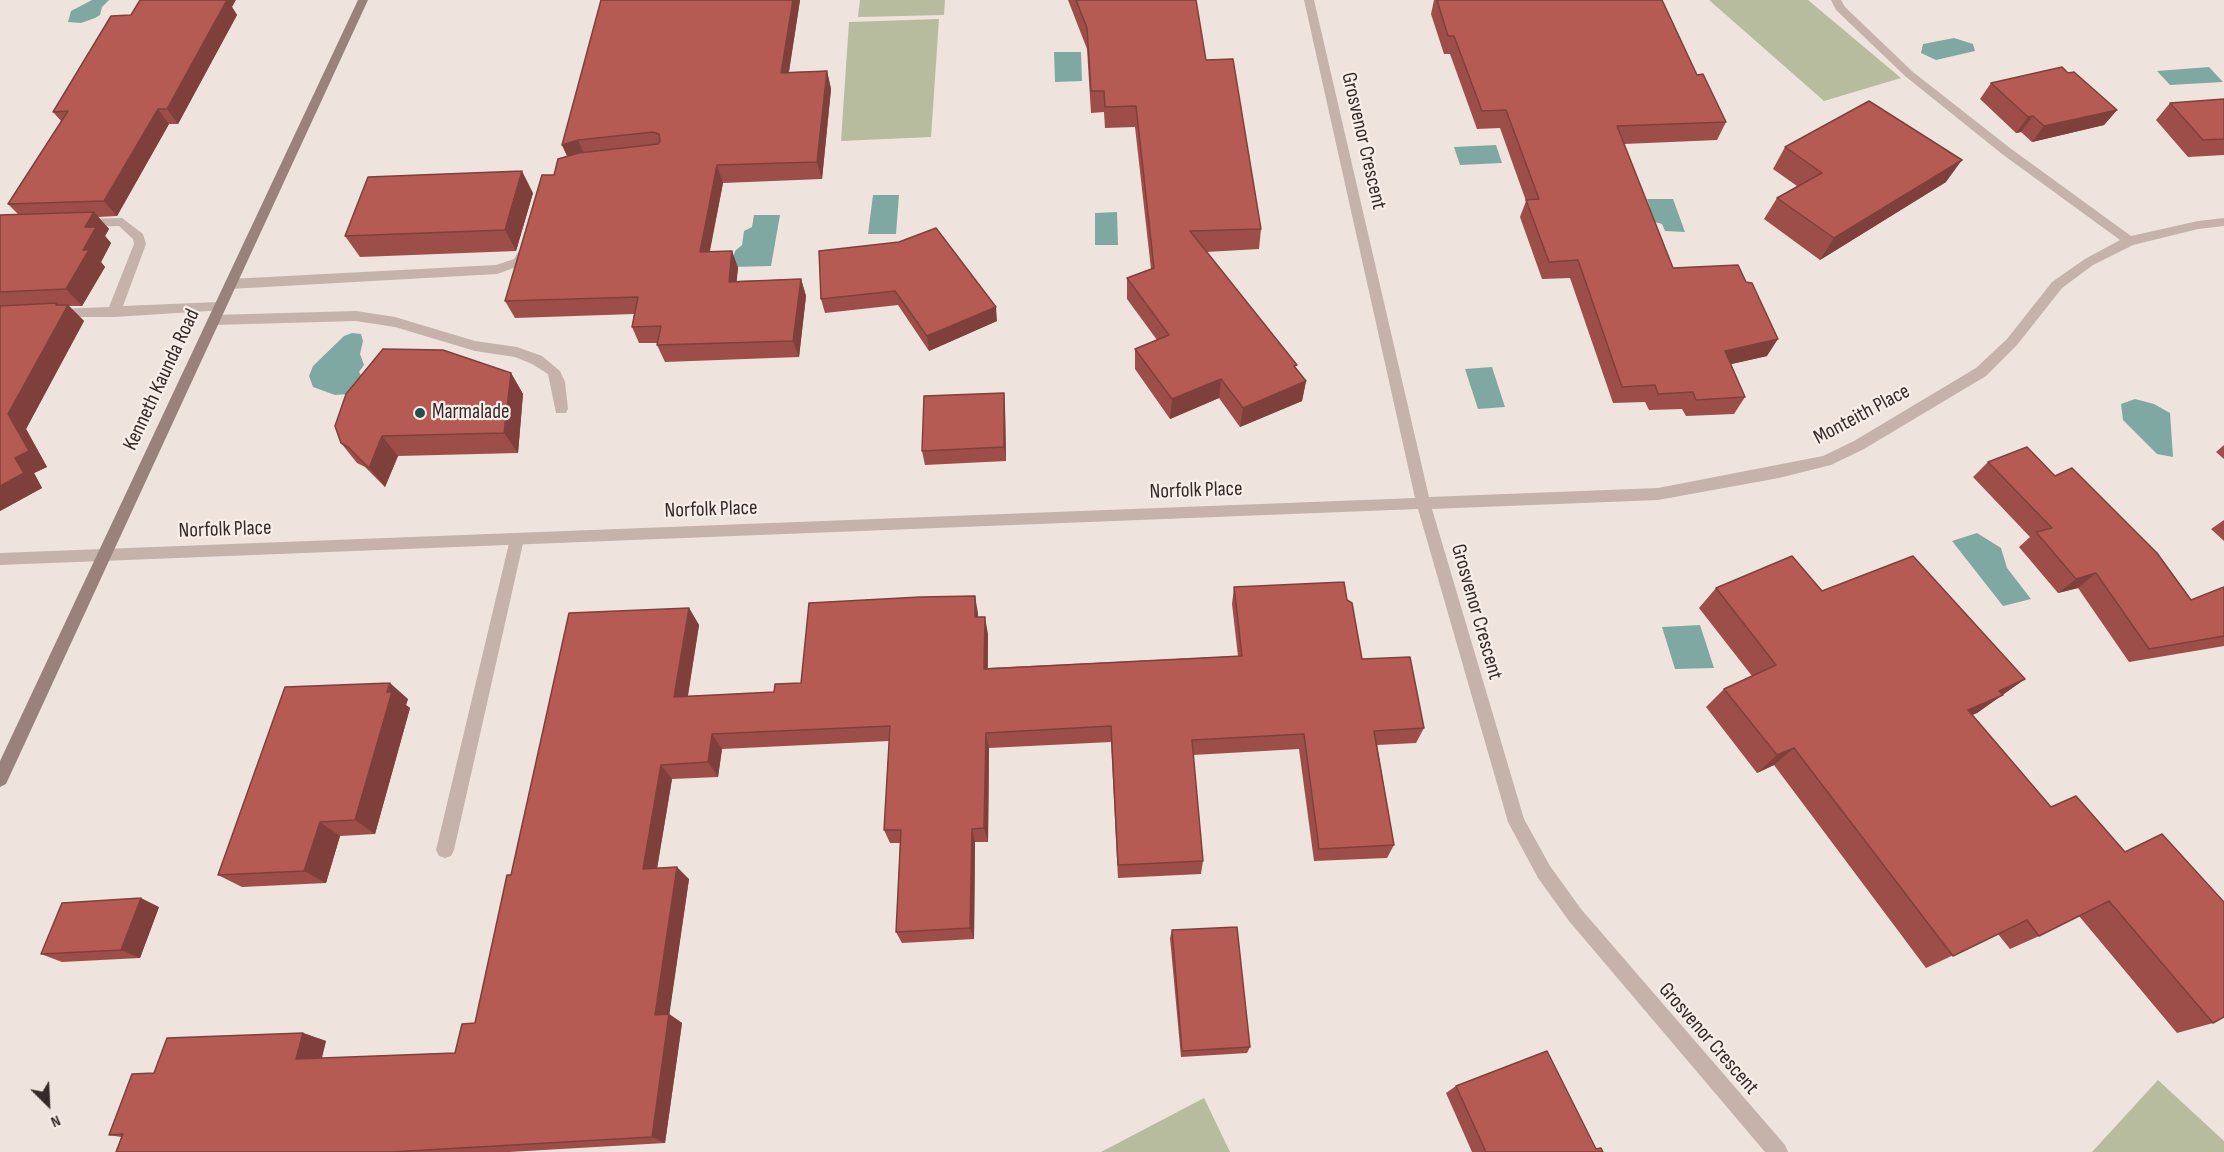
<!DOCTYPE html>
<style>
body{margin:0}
#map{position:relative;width:2224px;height:1152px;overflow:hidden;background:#efe3dd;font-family:"Sofia Sans Condensed",sans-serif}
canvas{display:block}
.north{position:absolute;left:18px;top:1074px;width:60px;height:60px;-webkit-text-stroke:4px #f7eee9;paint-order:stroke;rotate:156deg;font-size:16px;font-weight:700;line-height:24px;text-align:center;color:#342a29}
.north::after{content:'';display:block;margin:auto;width:21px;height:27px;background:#342a29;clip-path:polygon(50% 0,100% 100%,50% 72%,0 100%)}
</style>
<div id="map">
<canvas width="2224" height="1152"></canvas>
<div class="north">N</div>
</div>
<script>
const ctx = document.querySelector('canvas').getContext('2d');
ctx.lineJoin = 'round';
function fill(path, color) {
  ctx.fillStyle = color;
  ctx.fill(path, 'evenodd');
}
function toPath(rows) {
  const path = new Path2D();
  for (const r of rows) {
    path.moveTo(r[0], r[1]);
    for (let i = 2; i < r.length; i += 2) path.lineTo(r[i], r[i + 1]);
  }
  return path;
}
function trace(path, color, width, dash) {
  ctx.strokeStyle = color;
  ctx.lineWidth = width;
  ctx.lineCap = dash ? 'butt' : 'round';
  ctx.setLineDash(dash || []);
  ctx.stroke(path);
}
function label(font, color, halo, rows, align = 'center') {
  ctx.font = font + ' "Sofia Sans Condensed",sans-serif';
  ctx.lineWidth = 4.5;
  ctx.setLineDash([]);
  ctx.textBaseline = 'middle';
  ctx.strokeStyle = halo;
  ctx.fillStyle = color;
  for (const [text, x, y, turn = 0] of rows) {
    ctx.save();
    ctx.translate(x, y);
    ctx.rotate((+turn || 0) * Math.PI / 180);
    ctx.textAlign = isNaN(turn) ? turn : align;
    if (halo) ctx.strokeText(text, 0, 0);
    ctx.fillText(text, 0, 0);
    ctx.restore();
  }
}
const green = toPath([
 [860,0,945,0,944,15,858,17],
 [1709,0,1808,0,1901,78,1824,101],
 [939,19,931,137,841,141,849,22],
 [2158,1080,2224,1141,2224,1152,2092,1152],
 [1204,1098,1230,1152,1101,1152]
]);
const water = toPath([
 [92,0,109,0,102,7,100,15,95,18,81,23,68,22,71,11],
 [1954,38,1973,44,1975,51,1936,60,1921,53,1923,44],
 [1054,52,1081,52,1082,81,1055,82],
 [2209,67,2223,82,2170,85,2157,71],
 [1496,145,1502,163,1460,165,1454,147],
 [873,195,899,195,896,234,868,234],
 [1647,199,1673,199,1685,232,1665,231,1662,224,1651,221,1646,209,1650,208],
 [1117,212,1118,245,1095,245,1095,213],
 [754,215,780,215,771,266,731,267,735,251,742,245,744,231,752,227],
 [352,333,361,334,363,341,360,354,364,365,359,372,364,380,348,394,335,395,313,387,309,376,313,366,344,336],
 [1492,367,1505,407,1478,409,1465,369],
 [2135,399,2154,404,2170,413,2173,457,2157,454,2123,420,2121,404],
 [1977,533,2001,548,2007,568,2031,599,2003,606,1952,541],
 [1700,625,1714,668,1675,669,1662,627]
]);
const service = toPath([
 [122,218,143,234,146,244,123,306,219,302,225,307,224,310,114,317,52,317,51,314,52,311,57,309,109,307,134,244,133,239,119,226,84,227,78,223,84,219,122,218],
 [527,243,533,247,528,259,522,265,497,274,230,289,224,284,230,279,496,265,514,259,523,244,527,243],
 [356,311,395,317,475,341,517,347,542,356,560,371,565,382,568,409,566,413,556,413,548,374,532,364,515,357,475,351,395,327,356,321,214,325,207,320,214,315,356,311],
 [517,533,522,535,524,539,454,850,451,856,445,858,439,856,436,850,510,539,512,535,517,533]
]);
const minor = toPath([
 [1304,0,1314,0,1429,497,1658,488,1823,456,1854,441,1976,368,2007,339,2052,282,2085,259,2120,240,2002,154,1905,76,1836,10,1831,0,1841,0,1845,7,1913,72,2010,148,2131,236,2198,221,2224,218,2224,226,2198,229,2133,245,2093,265,2062,288,2017,345,1986,376,1864,449,1831,465,1779,478,1658,500,1432,509,1524,819,1550,866,1581,909,1785,1145,1788,1152,1765,1152,1569,921,1538,878,1508,822,1418,509,0,565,0,553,1415,498,1304,0]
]);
const secondary = toPath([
 [358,0,368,0,6,784,0,787,0,761,358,0]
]);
const wall = toPath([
 [601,0,800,0,789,72,827,71,831,89,822,179,723,183,710,251,732,251,738,268,736,281,801,279,806,296,799,357,665,362,657,345,658,343,639,343,632,327,634,314,515,318,505,301,554,175,567,156,562,145],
 [1068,0,1196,0,1206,60,1261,229,1259,249,1206,252,1306,381,1302,401,1240,427,1219,398,1170,419,1135,369,1135,349,1157,340,1127,299,1127,278,1151,269,1135,127,1105,128,1104,112,1091,113,1087,49],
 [1434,0,1662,0,1697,75,1726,122,1717,140,1624,144,1673,268,1767,356,1731,364,1745,397,1734,414,1686,416,1682,409,1649,410,1645,402,1613,403,1570,278,1542,279,1520,217,1526,201,1500,128,1477,129,1450,54,1444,54,1431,14],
 [232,7,237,15,178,124,169,124,117,216,98,217,109,229,105,236,111,243,101,262,105,267,82,306,69,306,84,321,26,429,47,467,34,473,42,488,0,511,0,215,18,214,8,204,62,122,53,112,131,15],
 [2068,73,2117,110,2104,125,2032,142,2021,132,2016,133,1980,99,1991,83],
 [2224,99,2224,155,2188,157,2156,120,2170,103],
 [1785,147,1946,182,1820,260,1764,219,1777,198,1797,186,1773,169],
 [533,193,516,251,360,257,345,236],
 [819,251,997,321,929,351,898,305,825,313,821,299],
 [511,373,523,394,518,453,398,456,385,487,365,467,357,463,341,443],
 [1004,393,1005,407,1006,461,925,465,922,451],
 [2224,445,2224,459,2216,452],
 [1988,462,2055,476,2191,600,2224,587,2224,646,2129,662,2078,588,2058,593,2019,547,2030,537,1973,477],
 [2224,520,2224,541,2211,529],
 [1234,587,1347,600,1362,659,1424,728,1416,743,1377,745,1394,845,1387,858,1314,861,1299,749,1193,755,1203,861,1201,874,1118,878,1111,742,989,748,988,842,975,842,974,939,902,943,896,932,900,843,890,843,884,830,889,741,722,749,718,777,672,779,657,868,689,879,669,1014,682,1023,665,1143,509,1152,116,1152,121,1137,109,1135,154,1073,303,1033,326,1041,322,1058,455,1053,475,1023,511,875,689,608,699,625,688,696,774,692,801,683,978,613,978,617,988,634,988,668,1238,656,1232,604],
 [1716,588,1822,591,2025,679,1977,713,1972,715,2213,1023,2177,1033,2079,916,2039,936,2010,949,1998,934,1926,968,1774,765,1757,773,1706,707,1724,689,1752,676,1699,608],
 [408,699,406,705,410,708,375,834,340,836,326,883,242,887,218,875],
 [159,907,140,958,62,962,41,954],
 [1172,930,1250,1047,1247,1053,1181,1057,1170,938],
 [1456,1086,1596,1149,1603,1152,1472,1152,1446,1093]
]);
const shadedWall = toPath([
 [218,0,236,0,232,7,237,15,178,124,167,109],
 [793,0,800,0,786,90,781,73],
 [827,71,831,89,822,179,817,162],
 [158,109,169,124,117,216,104,201],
 [2117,110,2104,125,2032,142,2044,126],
 [2033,116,2021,132,2016,133,2028,117],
 [578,140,586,158,570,162,562,145],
 [1962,160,1946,182,1820,260,1834,238],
 [717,165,723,183,706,269,700,252],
 [522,171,533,193,516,251,505,230],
 [94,212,109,229,105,236,111,243,101,262,105,267,82,306,66,289,83,250,85,227],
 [732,251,738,268,735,299,729,282],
 [801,279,806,296,799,357,793,341],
 [57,303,64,311,68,305,84,321,26,429,47,467,34,473,42,488,0,511,0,486,15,458,8,414],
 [996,307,997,321,929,351,927,336],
 [1778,339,1767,356,1714,368,1725,351],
 [511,373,523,394,518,453,504,433],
 [1221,379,1219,398,1170,419,1172,399],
 [1306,381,1302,401,1240,427,1243,408],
 [1004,393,1005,407,1006,461,1004,447],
 [382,436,398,456,385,487,369,468],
 [2096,573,2078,588,2058,593,2076,579],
 [975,596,978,613,978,634,975,617],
 [689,608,699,625,685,712,674,697],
 [985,617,988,634,987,685,984,669],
 [2025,679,1977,713,1943,728,1968,710,1999,691],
 [390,683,408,699,406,705,410,708,375,834,355,820],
 [986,733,989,748,988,842,984,828],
 [712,734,722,749,718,777,708,762],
 [1794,748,1774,765,1757,773,1777,755],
 [661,765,672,779,655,881,643,869],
 [320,822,340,836,326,883,304,871],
 [972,829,975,842,974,939,970,928],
 [677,867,689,879,668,1024,655,1015],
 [141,898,159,907,140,958,121,950],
 [669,1014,682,1023,665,1143,652,1137],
 [303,1033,326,1041,319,1067,296,1059]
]);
const building = toPath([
 [140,0,227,0,167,109,158,109,104,201,8,204,68,111,53,112,111,16,131,15,140,0],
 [601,0,793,0,781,73,827,71,817,162,717,165,700,252,732,251,729,282,801,279,793,341,657,345,661,326,632,327,638,297,505,301,542,175,554,175,558,159,579,153,658,144,660,141,659,134,653,132,578,140,562,145,601,0],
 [1076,0,1196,0,1206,60,1233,59,1261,229,1190,231,1297,365,1294,366,1306,381,1243,408,1221,379,1172,399,1135,349,1169,335,1127,278,1154,268,1136,106,1105,107,1104,91,1091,91,1087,28,1076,0],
 [1437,0,1662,0,1697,75,1703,74,1726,122,1617,126,1673,268,1738,265,1746,282,1752,283,1778,339,1725,351,1745,397,1696,400,1693,392,1658,394,1655,385,1622,387,1578,260,1549,262,1526,200,1539,199,1506,110,1482,111,1454,36,1448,36,1437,0],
 [2062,67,2068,73,2074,72,2117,110,2044,126,2033,116,2028,117,1991,83,2062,67],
 [2224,99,2224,139,2203,140,2170,103,2224,99],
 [1869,101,1962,160,1834,238,1777,198,1822,173,1785,147,1869,101],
 [522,171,505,230,345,236,368,177,522,171],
 [94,212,85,227,96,227,83,250,89,250,66,289,0,292,0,215,94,212],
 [936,228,996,307,927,336,895,291,821,299,819,251,899,242,936,228],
 [57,303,56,305,68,305,8,414,29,451,15,458,24,473,0,486,0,306,57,303],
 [383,349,443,350,511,373,504,433,382,436,369,468,348,447,341,443,335,426,346,394,383,349],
 [1004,393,1004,447,922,451,924,396,1004,393],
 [2027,447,2055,476,2072,468,2157,553,2191,600,2224,587,2224,636,2149,649,2096,573,2076,579,2036,532,2052,528,1988,462,2027,447],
 [1792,556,1822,591,1913,556,2025,679,1999,691,2003,695,1968,710,2051,807,2076,796,2125,852,2162,834,2224,902,2224,1017,2213,1023,2109,901,2039,936,2027,920,1953,956,1794,748,1777,755,1724,689,1776,665,1716,588,1792,556],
 [1344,582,1347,600,1352,603,1362,659,1410,657,1424,728,1374,731,1394,845,1319,849,1304,734,1192,740,1203,861,1118,865,1111,726,986,733,984,828,972,829,970,928,896,932,901,830,884,830,890,726,712,734,708,762,661,765,643,869,677,867,655,1015,669,1014,652,1137,391,1152,116,1152,123,1134,109,1135,132,1074,154,1073,167,1038,303,1033,296,1059,455,1053,462,1024,475,1023,507,875,511,875,569,613,689,608,674,697,774,692,775,684,801,683,809,603,920,597,975,596,975,617,985,617,984,669,1242,656,1234,587,1344,582],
 [390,683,387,692,392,692,355,820,320,822,304,871,218,875,285,687,390,683],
 [141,898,121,950,41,954,62,903,141,898],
 [1237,927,1250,1047,1182,1051,1172,930,1237,927],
 [1547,1051,1596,1149,1601,1148,1603,1152,1486,1152,1456,1086,1547,1051]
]);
const markers = [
 [420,413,6,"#24504b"]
];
const streetNames = [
 ["Grosvenor Crescent",1363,141,77],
 ["Kenneth Kaunda Road",162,380,-65],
 ["Monteith Place",1862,415,-28],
 ["Norfolk Place",1196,491,-2],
 ["Norfolk Place",711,510,-2],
 ["Norfolk Place",225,530,-2],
 ["Grosvenor Crescent",1476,612,74],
 ["Grosvenor Crescent",1708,1039,49]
];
const poiNames = [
 ["Marmalade",432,413]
];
fill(green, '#b7bc9f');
fill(water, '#80a8a3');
fill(service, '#c5b2ab');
fill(minor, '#c5b2ab');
fill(secondary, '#99827c');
fill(wall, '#9d4e48');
fill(shadedWall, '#7f403b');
fill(building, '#b65b54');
trace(building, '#7f403b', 1.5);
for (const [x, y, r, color] of markers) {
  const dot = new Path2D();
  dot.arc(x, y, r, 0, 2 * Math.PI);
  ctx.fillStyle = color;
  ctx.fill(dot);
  trace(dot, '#f7eee9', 2);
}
label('21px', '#342a29', '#f7eee9', streetNames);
label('21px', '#342a29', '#f7eee9', poiNames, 'left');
</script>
